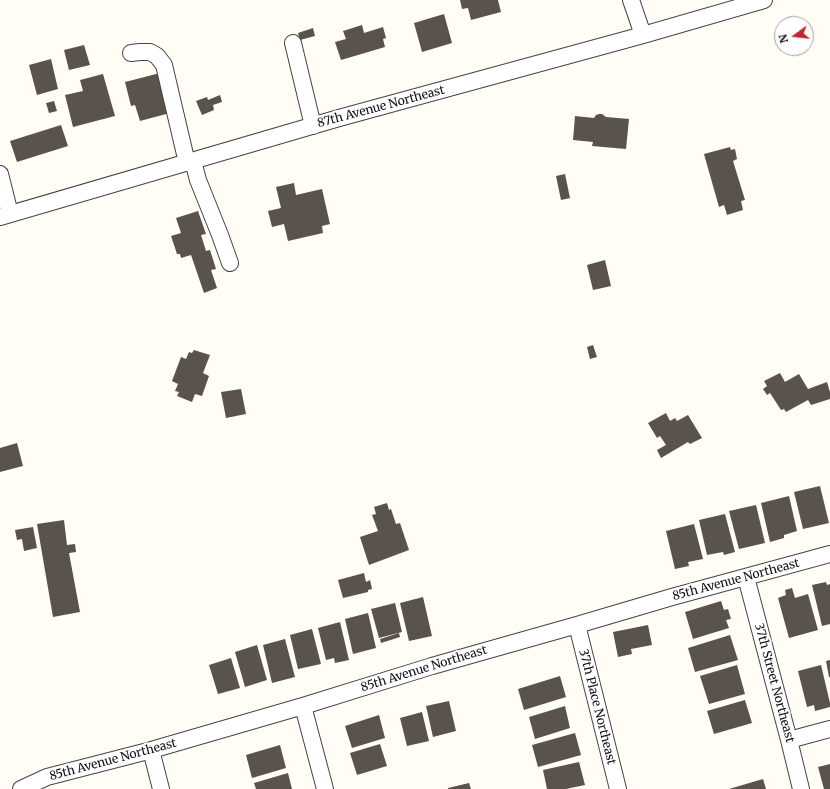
<!DOCTYPE html>
<style>
body{margin:0}
#map{position:relative;width:830px;height:789px;overflow:hidden;background:#fffdf5;font-family:Merriweather,serif}
canvas{display:block}
.north{position:absolute;left:774px;top:16px;width:40px;height:40px;box-sizing:border-box;background:#fff;border:1px solid #a0a0a0;border-radius:50%;rotate:255deg;font-size:11px;font-weight:700;line-height:16px;text-align:center;color:#111}
.north::after{content:'';display:block;margin:auto;width:14px;height:18px;background:#c4262e;clip-path:polygon(50% 0,100% 100%,50% 72%,0 100%)}
</style>
<div id="map">
<canvas width="830" height="789"></canvas>
<div class="north">N</div>
</div>
<script>
const ctx = document.querySelector('canvas').getContext('2d');
ctx.lineJoin = 'round';
function fill(path, color) {
  ctx.fillStyle = color;
  ctx.fill(path, 'evenodd');
}
function toPath(rows) {
  const path = new Path2D();
  for (const r of rows) {
    path.moveTo(r[0], r[1]);
    for (let i = 2; i < r.length; i += 2) path.lineTo(r[i], r[i + 1]);
  }
  return path;
}
function trace(path, color, width, dash) {
  ctx.strokeStyle = color;
  ctx.lineWidth = width;
  ctx.lineCap = dash ? 'butt' : 'round';
  ctx.setLineDash(dash || []);
  ctx.stroke(path);
}
function label(font, color, halo, rows, align = 'center') {
  ctx.font = font + ' Merriweather,serif';
  ctx.lineWidth = 4;
  ctx.setLineDash([]);
  ctx.textBaseline = 'middle';
  ctx.strokeStyle = halo;
  ctx.fillStyle = color;
  for (const [text, x, y, turn = 0] of rows) {
    ctx.save();
    ctx.translate(x, y);
    ctx.rotate((+turn || 0) * Math.PI / 180);
    ctx.textAlign = isNaN(turn) ? turn : align;
    if (halo) ctx.strokeText(text, 0, 0);
    ctx.fillText(text, 0, 0);
    ctx.restore();
  }
}
const building = toPath([
 [460,0,498,0,501,12,471,20,468,8,462,9],
 [444,14,452,43,422,52,414,23],
 [362,25,364,33,383,27,386,38,383,39,385,47,341,60,335,42,346,39,343,31],
 [313,28,315,36,300,40,298,33],
 [84,45,90,65,69,70,64,50],
 [51,59,58,89,37,95,29,65],
 [160,73,170,113,140,121,135,105,131,106,125,82],
 [103,74,115,116,73,127,65,95,83,91,80,80],
 [220,95,222,102,213,105,214,110,202,115,196,101,207,97,208,100],
 [54,101,57,111,49,113,46,103],
 [599,114,602,114,606,117,629,119,626,149,592,146,593,142,573,140,575,116,594,118,596,115],
 [61,125,68,146,17,162,10,141],
 [730,147,731,150,735,149,737,159,733,161,745,200,741,201,743,210,727,215,724,205,719,207,704,154],
 [565,174,570,198,561,200,556,176],
 [294,183,296,195,322,189,330,224,322,226,323,233,288,241,284,224,272,227,268,211,281,208,276,187],
 [198,211,206,234,201,235,206,251,210,250,216,269,211,270,217,288,204,293,191,255,181,258,180,254,177,254,171,236,181,233,176,218],
 [605,260,611,286,593,290,587,265],
 [593,345,597,357,590,359,587,347],
 [194,350,210,355,203,373,209,376,202,396,195,394,192,402,177,396,179,392,175,391,178,384,172,381,181,357,186,359,189,352,192,353],
 [780,373,785,382,799,374,808,389,827,382,830,392,830,399,811,405,808,400,786,412,784,409,781,410,770,393,767,395,763,389,767,386,764,381],
 [241,389,246,414,226,418,221,392],
 [666,413,670,421,675,418,677,421,688,415,702,438,690,444,688,442,661,458,657,450,666,445,660,436,657,438,648,423],
 [17,443,23,466,0,472,0,448],
 [820,486,829,523,803,529,794,492],
 [789,496,797,531,784,535,784,538,770,542,761,503],
 [387,503,389,510,391,509,396,524,400,523,409,550,369,565,360,537,378,531,372,515,376,514,374,507],
 [756,505,765,543,739,549,729,511],
 [725,514,735,552,724,555,723,552,707,555,699,520],
 [64,520,67,545,75,544,76,552,69,553,80,612,53,617,37,524],
 [694,524,703,559,688,562,689,566,675,569,666,531],
 [33,527,37,548,24,551,22,539,17,540,15,530],
 [364,573,366,582,370,580,372,589,368,590,368,592,343,598,338,580],
 [826,582,827,585,830,584,830,624,822,626,812,585],
 [792,588,795,598,808,594,818,630,789,638,778,598,786,595,785,590],
 [423,597,432,636,409,641,400,603],
 [721,601,724,610,728,609,731,619,726,620,729,628,693,639,685,612],
 [395,603,402,632,379,638,371,609],
 [368,613,376,648,353,654,345,619],
 [340,622,349,660,335,663,334,658,326,660,318,628],
 [648,625,652,645,631,649,632,654,618,657,613,632],
 [312,629,321,664,298,669,290,635],
 [399,633,400,637,381,643,380,639],
 [730,635,738,660,695,672,688,648],
 [285,639,295,677,272,683,263,645],
 [257,645,267,680,245,687,235,652],
 [231,658,240,688,218,694,209,665],
 [830,660,830,677,829,677,826,661],
 [737,665,745,694,709,704,700,676],
 [821,665,830,703,830,707,815,711,814,705,807,707,798,671],
 [560,676,566,697,524,710,518,689],
 [745,700,752,723,714,734,707,711],
 [449,701,456,731,433,737,426,706],
 [565,706,570,728,535,739,529,717],
 [422,712,429,741,407,746,400,718],
 [379,715,385,738,352,748,345,726],
 [575,733,581,755,538,767,532,745],
 [380,744,387,766,357,775,350,753],
 [280,745,286,768,252,778,246,755],
 [579,762,585,785,566,789,547,789,543,770],
 [830,764,830,789,824,789,818,767],
 [288,773,292,789,256,789,254,783],
 [763,779,766,789,729,789],
 [469,783,471,789,448,789,448,788]
]);
const minor = toPath([
 [631,0,643,35],
 [293,43,313,126],
 [131,53,140,52,150,52,157,56,164,65,187,163],
 [193,161,198,180,220,235,230,263],
 [0,174,10,214],
 [0,217,339,118,643,35,764,0],
 [746,577,789,740,801,789],
 [577,625,618,789],
 [303,706,325,789],
 [789,740,830,729],
 [151,750,161,789],
 [21,789,47,777,148,751,303,706,432,666,577,625,672,597,830,554]
]);
const streetNames = [
 ["87th Avenue Northeast",381,107,-15],
 ["85th Avenue Northeast",736,580,-15],
 ["85th Avenue Northeast",424,669,-17],
 ["37th Street Northeast",774,683,75],
 ["37th Place Northeast",597,707,76],
 ["85th Avenue Northeast",113,760,-15]
];
fill(building, '#5a524d');
trace(minor, '#444', 18);
trace(minor, '#fff', 16);
label('12px', '#111', '#fff', streetNames);
</script>
